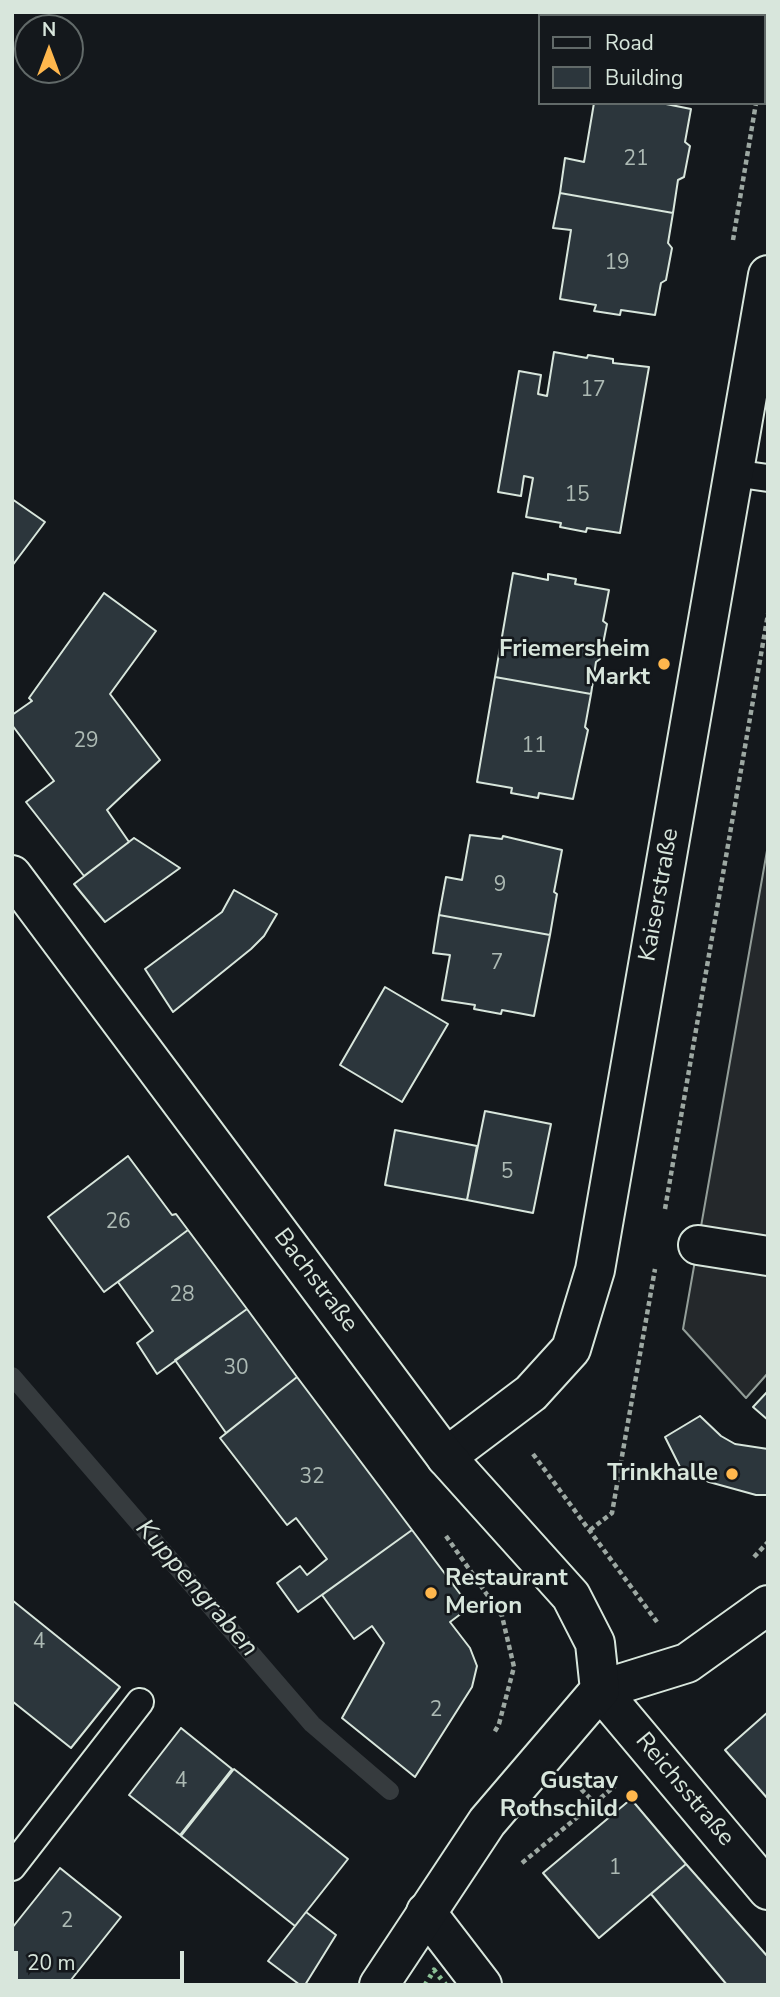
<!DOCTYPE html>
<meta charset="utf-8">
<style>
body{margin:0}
#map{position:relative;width:780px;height:1997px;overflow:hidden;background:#14181c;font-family:"Nunito Sans",sans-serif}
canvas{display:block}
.frame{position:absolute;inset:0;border:14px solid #d8e6dc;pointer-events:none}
.legend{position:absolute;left:538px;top:14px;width:228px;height:91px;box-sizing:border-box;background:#14181c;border:2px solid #626a69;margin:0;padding:9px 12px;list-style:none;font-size:21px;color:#d8e6dc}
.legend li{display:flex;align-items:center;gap:14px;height:35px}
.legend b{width:35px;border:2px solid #626a69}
.north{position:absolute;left:14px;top:14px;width:70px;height:70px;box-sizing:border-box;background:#14181c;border:2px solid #626a69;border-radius:50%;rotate:0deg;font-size:19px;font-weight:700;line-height:28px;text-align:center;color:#d8e6dc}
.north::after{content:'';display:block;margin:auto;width:24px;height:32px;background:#ffb74d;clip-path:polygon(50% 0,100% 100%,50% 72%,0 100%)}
.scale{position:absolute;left:14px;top:1951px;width:170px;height:32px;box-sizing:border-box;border:4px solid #d8e6dc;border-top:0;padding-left:9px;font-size:21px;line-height:24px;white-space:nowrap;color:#d8e6dc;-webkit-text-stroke:5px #14181c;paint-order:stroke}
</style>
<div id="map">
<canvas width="780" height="1997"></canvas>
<div class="frame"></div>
<ul class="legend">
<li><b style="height:9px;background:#14181c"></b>Road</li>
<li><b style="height:19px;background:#2c363c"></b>Building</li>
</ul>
<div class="north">N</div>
<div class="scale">20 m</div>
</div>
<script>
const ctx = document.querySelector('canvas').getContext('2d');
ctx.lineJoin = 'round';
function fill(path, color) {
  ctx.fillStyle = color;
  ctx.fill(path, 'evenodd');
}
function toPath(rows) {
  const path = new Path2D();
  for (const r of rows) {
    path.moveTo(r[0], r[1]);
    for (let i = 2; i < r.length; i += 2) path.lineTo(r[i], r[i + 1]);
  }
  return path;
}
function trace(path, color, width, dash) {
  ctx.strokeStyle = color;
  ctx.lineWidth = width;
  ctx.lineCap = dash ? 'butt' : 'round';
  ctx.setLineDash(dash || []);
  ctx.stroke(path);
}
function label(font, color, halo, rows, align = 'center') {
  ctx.font = font + ' "Nunito Sans",sans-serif';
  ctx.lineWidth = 5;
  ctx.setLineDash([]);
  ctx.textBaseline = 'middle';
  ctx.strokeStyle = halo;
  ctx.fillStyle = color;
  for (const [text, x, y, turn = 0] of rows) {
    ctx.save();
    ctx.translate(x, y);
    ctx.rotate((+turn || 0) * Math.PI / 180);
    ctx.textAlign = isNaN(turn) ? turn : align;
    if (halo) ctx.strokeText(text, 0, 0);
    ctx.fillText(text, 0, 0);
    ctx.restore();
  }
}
const parking = toPath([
 [768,845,768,1373,746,1398,683,1329,768,845]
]);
const stream = toPath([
 [12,1376,312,1724,390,1791]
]);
const building = toPath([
 [614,12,708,12,707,16,613,16,614,12],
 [594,103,661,103,691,109,685,142,690,146,684,177,678,180,673,213,560,193,565,158,584,162,594,103],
 [560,193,673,213,668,243,672,248,666,280,661,283,655,315,621,310,620,315,594,311,596,305,560,299,571,230,553,228,560,193],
 [554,352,587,358,588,355,613,359,613,363,649,367,620,533,587,528,586,532,560,527,561,523,526,517,533,478,524,476,521,496,498,492,519,371,541,375,538,394,547,396,554,352],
 [12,499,45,522,12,566,12,499],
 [513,573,548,580,548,574,576,579,575,584,609,590,603,621,607,624,600,659,596,662,591,694,495,677,513,573],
 [104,593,156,631,110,694,160,760,107,810,129,842,84,876,26,802,54,781,12,725,12,715,32,701,29,698,104,593],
 [495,677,591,694,585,727,588,730,573,799,539,793,538,798,511,793,512,788,477,782,495,677],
 [470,835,502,839,503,836,562,850,554,892,557,894,550,935,439,915,446,877,462,880,470,835],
 [134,838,180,868,105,922,74,884,134,838],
 [234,890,277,914,264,936,251,949,173,1012,145,969,222,912,234,890],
 [439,915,550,935,534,1016,502,1010,501,1014,474,1009,475,1005,442,1000,450,955,433,953,439,915],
 [385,987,448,1024,402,1102,340,1065,385,987],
 [485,1111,551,1124,533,1213,467,1200,485,1111],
 [395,1130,477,1146,467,1200,385,1185,395,1130],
 [128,1156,172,1215,176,1214,188,1230,104,1292,48,1217,128,1156],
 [188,1230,247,1309,157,1374,137,1343,153,1331,118,1282,188,1230],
 [247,1309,297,1377,226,1433,175,1360,247,1309],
 [297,1377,412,1530,298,1612,277,1583,300,1566,307,1575,327,1559,296,1518,287,1525,220,1438,297,1377],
 [768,1391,768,1420,753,1407,768,1391],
 [700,1416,721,1436,735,1444,768,1449,768,1495,756,1495,709,1482,681,1469,665,1437,700,1416],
 [412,1530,470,1607,450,1622,470,1648,477,1666,472,1687,415,1777,342,1718,384,1643,372,1626,354,1639,322,1595,412,1530],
 [12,1600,120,1687,71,1748,12,1701,12,1600],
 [768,1712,768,1799,725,1750,768,1712],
 [181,1728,232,1769,180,1835,129,1795,181,1728],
 [234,1769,348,1859,295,1926,181,1836,234,1769],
 [631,1799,686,1864,599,1938,543,1873,631,1799],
 [686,1864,768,1957,768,1985,727,1985,651,1894,686,1864],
 [60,1868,121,1917,67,1985,12,1985,12,1928,60,1868],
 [306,1912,336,1935,305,1985,300,1985,268,1961,306,1912]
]);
const path = toPath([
 [764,55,768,34],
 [733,240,756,103],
 [665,1209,768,614],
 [533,1454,657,1622],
 [590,1530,612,1513,655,1269],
 [446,1536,502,1616,514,1667,499,1724,494,1733],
 [754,1557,768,1542],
 [581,1789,595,1803],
 [522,1863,615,1786]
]);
const service = toPath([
 [733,473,768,478],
 [12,1867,140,1702]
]);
const pedestrian = toPath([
 [698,1245,768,1256]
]);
const minor = toPath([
 [446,1457,531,1393,571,1349,595,1270,768,275],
 [768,1605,687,1663,600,1690,768,1890],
 [426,1912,482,1985]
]);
const tertiary = toPath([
 [12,875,446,1457,571,1596,595,1643,600,1690,487,1822,379,1985]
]);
const hedge = toPath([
 [425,1985,434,1970,446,1985]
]);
const markers = [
 [664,664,7,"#ffb74d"],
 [732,1474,7,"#ffb74d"],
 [431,1593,7,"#ffb74d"],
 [632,1796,7,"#ffb74d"]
];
const numberNames = [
 ["21",636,160],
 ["19",617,264],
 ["17",593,391],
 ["15",577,496],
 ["29",86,742],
 ["11",534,747],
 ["9",500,886],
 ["7",497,964],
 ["5",507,1173],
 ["26",118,1223],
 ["28",182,1296],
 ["30",236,1369],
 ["32",312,1478],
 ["4",39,1643],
 ["2",436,1711],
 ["4",181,1782],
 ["1",615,1869],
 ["2",67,1922]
];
const poiNames = [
 ["Friemersheim",650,650],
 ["Markt",650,678],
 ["Trinkhalle",718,1474],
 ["Restaurant",445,1579,"left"],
 ["Merion",445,1607,"left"],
 ["Gustav",618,1782],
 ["Rothschild",618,1810]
];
const streetNames = [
 ["Kaiserstraße",660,895,-80],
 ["Bachstraße",315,1281,53],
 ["Reichsstraße",684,1790,50]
];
const waterNames = [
 ["Kuppengraben",196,1589,49]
];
fill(parking, '#24282b');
trace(parking, '#939e99', 2);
trace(stream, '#363b3e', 18);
fill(building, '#2c363c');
trace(building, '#d8e6dc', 2);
trace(service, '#d8e6dc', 30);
trace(pedestrian, '#d8e6dc', 42);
trace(minor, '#d8e6dc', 42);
trace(tertiary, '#d8e6dc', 42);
trace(path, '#9da8a2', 4.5, [5, 3.5]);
trace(service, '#14181c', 26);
trace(pedestrian, '#14181c', 38);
trace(minor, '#14181c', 38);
trace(tertiary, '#14181c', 38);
trace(hedge, '#8ac095', 5, [3.5, 5]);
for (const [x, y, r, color] of markers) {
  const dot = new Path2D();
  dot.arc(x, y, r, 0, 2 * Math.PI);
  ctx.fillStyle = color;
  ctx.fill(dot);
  trace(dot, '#14181c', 2.5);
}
label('21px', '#adbab4', null, numberNames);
label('bold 24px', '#d8e6dc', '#14181c', poiNames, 'right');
label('24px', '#d8e6dc', '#14181c', streetNames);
label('italic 26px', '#d8e6dc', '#14181c', waterNames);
</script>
